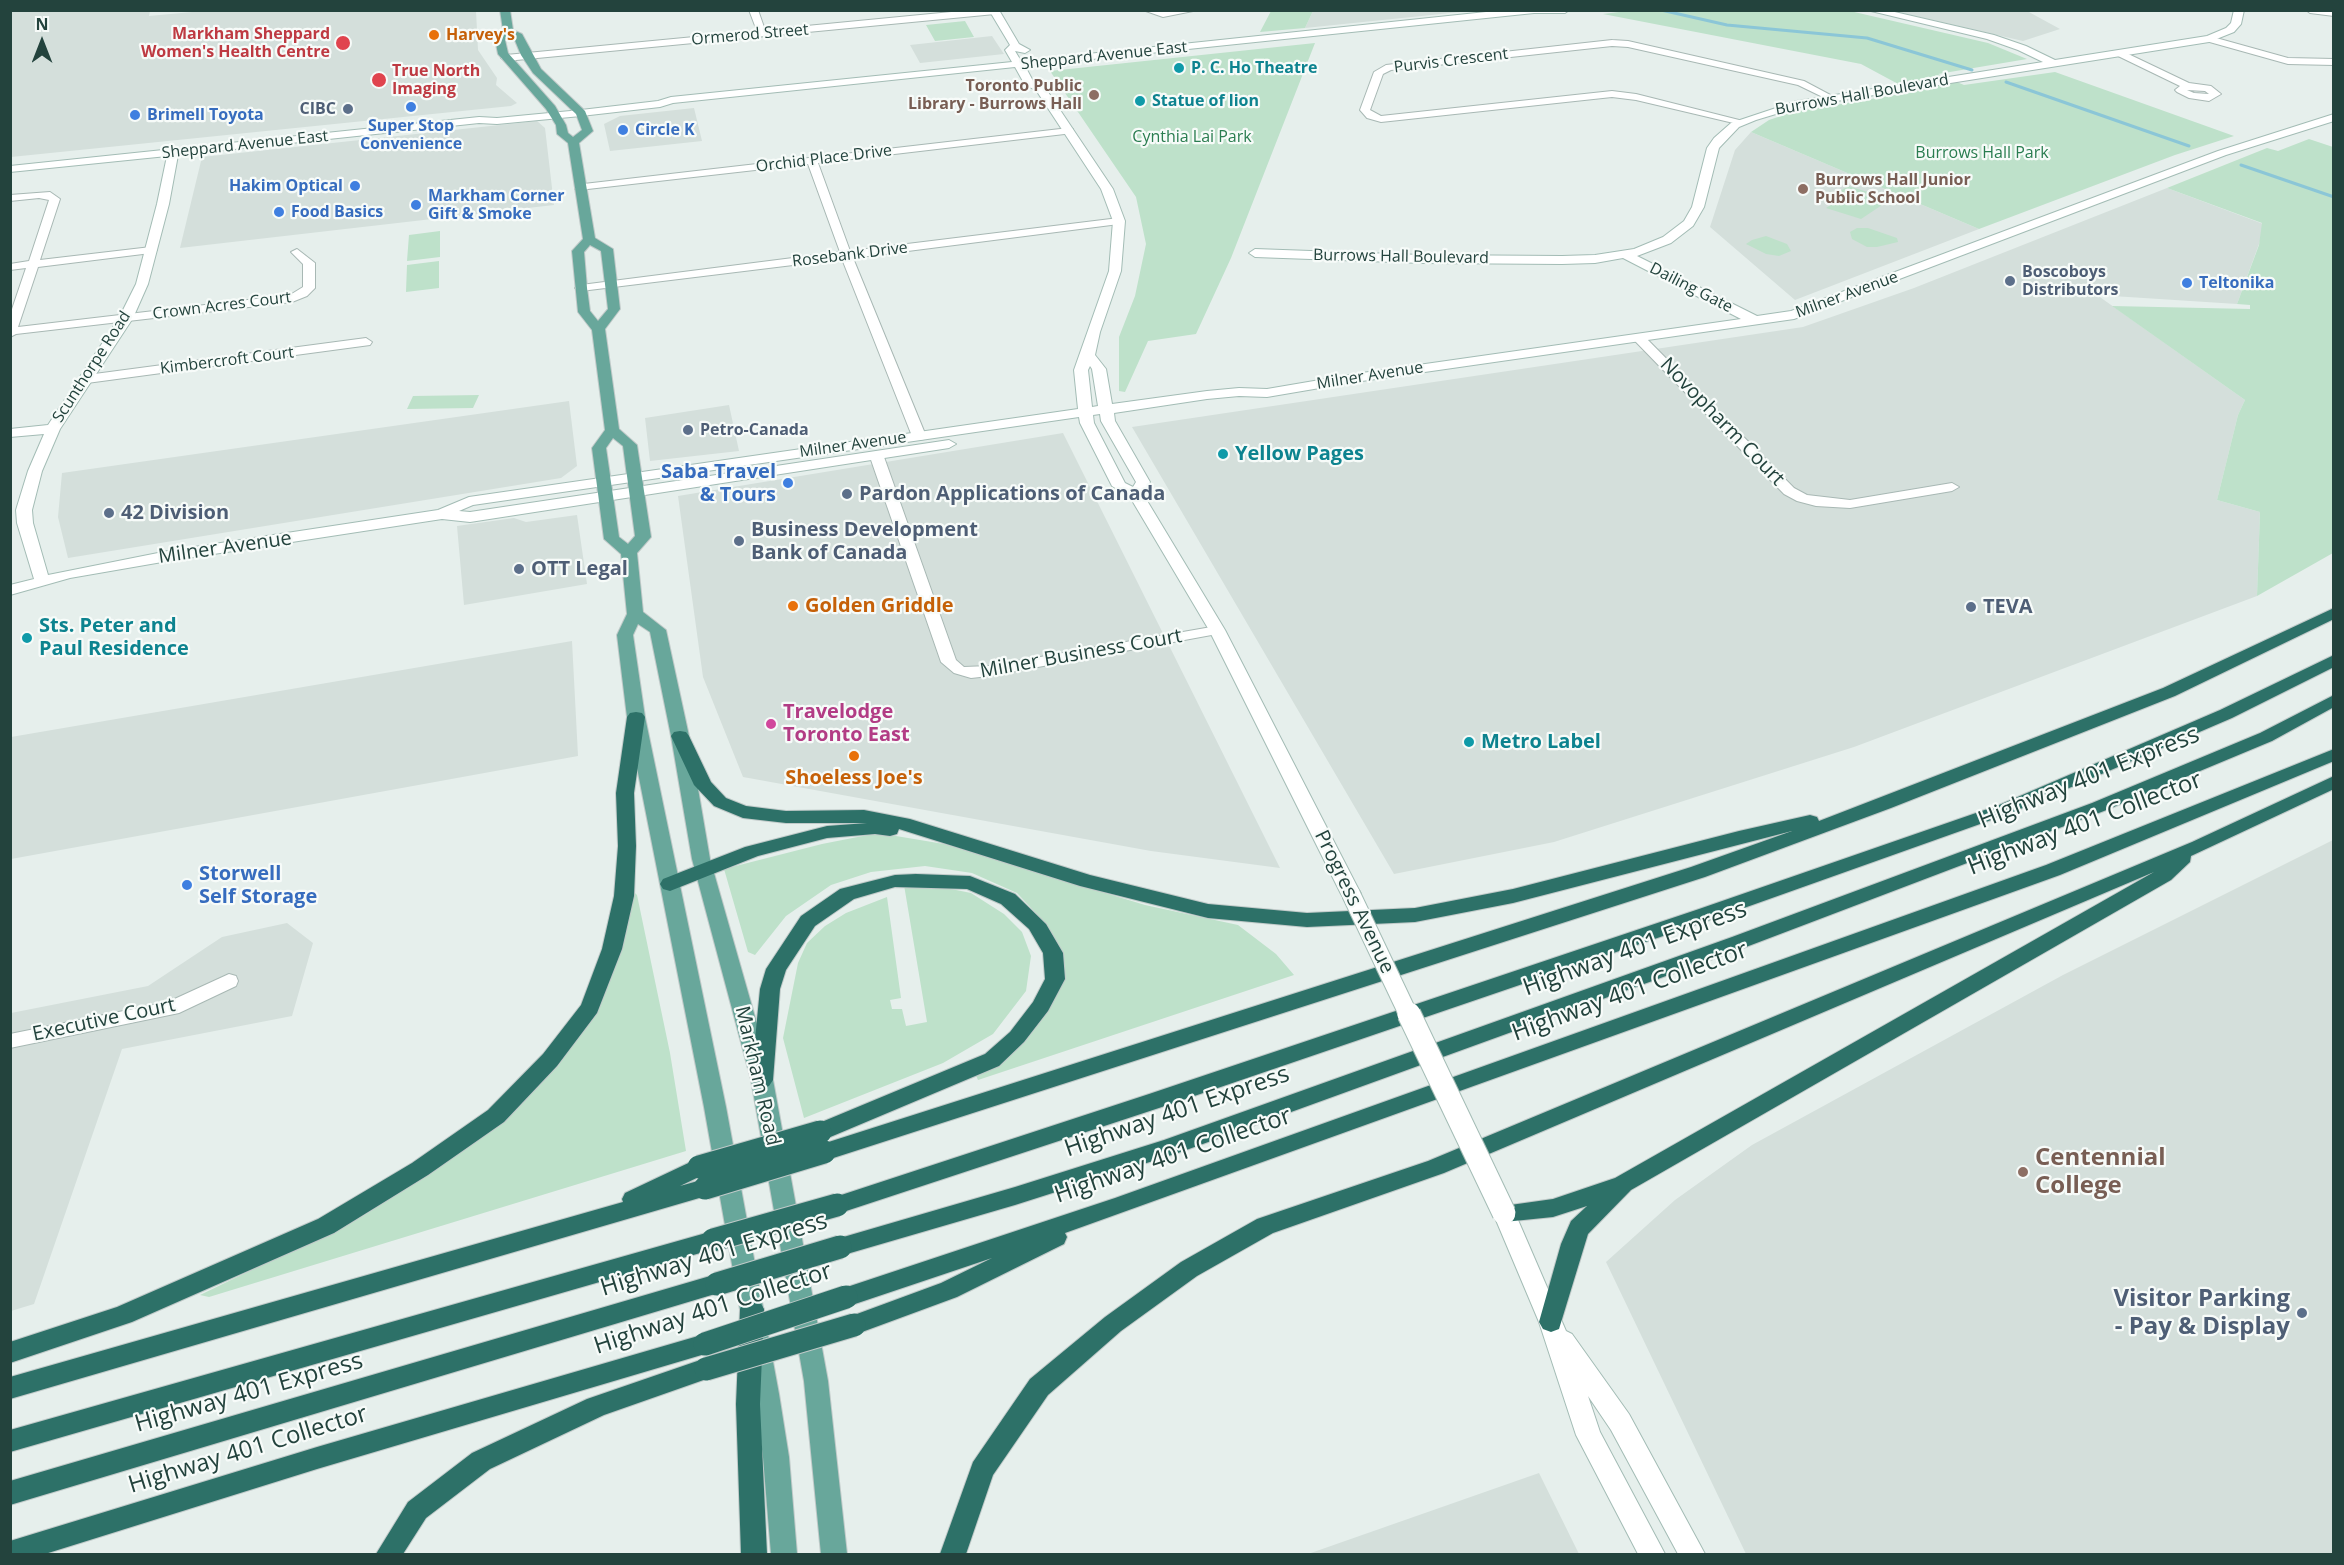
<!DOCTYPE html>
<style>
body{margin:0}
#map{position:relative;width:2344px;height:1565px;overflow:hidden;background:#e6efec;font-family:"Open Sans",sans-serif}
canvas{display:block}
.frame{position:absolute;inset:0;border:12px solid #23433d;pointer-events:none}
.north{position:absolute;left:12px;top:12px;width:60px;height:60px;-webkit-text-stroke:4px #f7fbf9;paint-order:stroke;rotate:0deg;font-size:16px;font-weight:700;line-height:24px;text-align:center;color:#23433d}
.north::after{content:'';display:block;margin:auto;width:21px;height:27px;background:#23433d;clip-path:polygon(50% 0,100% 100%,50% 72%,0 100%)}
</style>
<div id="map">
<canvas width="2344" height="1565"></canvas>
<div class="frame"></div>
<div class="north">N</div>
</div>
<script>
const ctx = document.querySelector('canvas').getContext('2d');
ctx.lineJoin = 'round';
function fill(path, color) {
  ctx.fillStyle = color;
  ctx.fill(path, 'evenodd');
}
function toPath(rows) {
  const path = new Path2D();
  for (const r of rows) {
    path.moveTo(r[0], r[1]);
    for (let i = 2; i < r.length; i += 2) path.lineTo(r[i], r[i + 1]);
  }
  return path;
}
function trace(path, color, width, dash) {
  ctx.strokeStyle = color;
  ctx.lineWidth = width;
  ctx.lineCap = dash ? 'butt' : 'round';
  ctx.setLineDash(dash || []);
  ctx.stroke(path);
}
function label(font, color, halo, rows, align = 'center') {
  ctx.font = font + ' "Open Sans",sans-serif';
  ctx.lineWidth = 4.5;
  ctx.setLineDash([]);
  ctx.textBaseline = 'middle';
  ctx.strokeStyle = halo;
  ctx.fillStyle = color;
  for (const [text, x, y, turn = 0] of rows) {
    ctx.save();
    ctx.translate(x, y);
    ctx.rotate((+turn || 0) * Math.PI / 180);
    ctx.textAlign = isNaN(turn) ? turn : align;
    if (halo) ctx.strokeText(text, 0, 0);
    ctx.fillText(text, 0, 0);
    ctx.restore();
  }
}
const built = toPath([
 [214,10,476,11,478,50,497,78,496,85,517,103,511,106,11,157,11,11,150,11,149,16],
 [1313,11,1313,10,1470,11,1305,28],
 [1893,11,2027,11,2060,29,2023,41],
 [992,36,1004,54,920,63,910,45],
 [694,108,702,141,610,151,604,124,620,116],
 [537,121,545,128,554,205,180,248,202,157],
 [1751,132,1979,229,1795,300,1710,227,1735,150],
 [2167,188,2266,225,2237,304,2097,295,2245,400,2238,415,2217,500,2260,512,2257,596,1854,747,1554,842,1394,874,1132,427,1803,327,1914,288],
 [569,401,577,466,561,478,68,558,58,517,62,473],
 [729,405,739,451,650,461,645,418],
 [1063,433,1280,868,1151,851,743,777,703,677,678,496],
 [577,515,587,584,464,605,457,526,514,518,526,522],
 [572,641,578,756,11,859,11,737],
 [2333,840,2333,1554,1746,1554,1606,1262,1675,1200,1752,1145,2063,975],
 [287,923,313,943,292,1016,122,1049,34,1304,11,1311,11,1013,148,986,222,937],
 [1539,1473,1579,1554,1308,1554]
]);
const green = toPath([
 [1635,10,1850,11,1988,43,2027,59,1938,74,1964,85,2055,72,2234,136,2175,155,1979,229,1751,132,1769,120,1793,112,1913,92,1861,64,1603,14],
 [1271,11,1271,10,1313,11,1305,28,1260,32],
 [965,21,974,37,935,41,926,25],
 [1315,43,1231,258,1196,334,1148,341,1125,392,1119,391,1119,337,1135,296,1146,244,1136,197,1050,71],
 [2309,139,2333,147,2333,553,2257,596,2260,512,2217,500,2238,415,2245,400,2112,306,2250,309,2250,305,2237,304,2259,245,2262,223,2167,188,2267,148,2278,151],
 [1848,186,1891,199,1861,219,1826,208,1842,198,1834,195],
 [1857,228,1868,228,1897,238,1898,242,1877,247,1867,247,1852,239,1850,232],
 [440,231,440,257,407,261,409,235],
 [1766,236,1787,244,1791,251,1779,256,1766,254,1746,244,1752,240],
 [439,261,439,288,406,292,407,265],
 [479,395,473,408,407,409,413,396],
 [878,833,944,844,1145,905,1238,925,1276,954,1294,975,978,1080,975,1073,998,1060,1061,960,1045,923,1017,893,972,873,925,866,871,872,831,885,786,916,755,955,748,952,724,869,822,844],
 [904,885,931,885,971,893,1004,914,1022,932,1031,956,1026,991,993,1034,943,1063,804,1118,783,1038,798,963,807,943,825,926,846,913,887,897,901,998,890,1000,892,1009,902,1009,906,1026,927,1022],
 [631,889,637,895,670,1053,686,1151,209,1297,200,1295,363,1216,488,1133,558,1066,603,996]
]);
const stream = toPath([
 [1661,10,1727,25,1867,38,1972,70],
 [2006,82,2189,146],
 [2241,165,2334,197]
]);
const street = toPath([
 [749,10,758,10,765,30,972,10,999,11,995,14,506,61,501,58,506,55,757,31,749,10],
 [1143,10,1163,11,1198,10,1163,17,1143,10],
 [2306,10,2334,10,2334,16,2310,13,2306,10],
 [2209,36,2288,58,2334,59,2334,65,2288,64,2206,41,2204,39,2209,36],
 [1612,40,1628,41,1804,81,1836,98,1831,101,1798,85,1628,47,1612,46,1391,70,1383,74,1370,110,1381,116,1612,91,1636,94,1747,122,1742,125,1636,100,1612,97,1381,122,1367,118,1360,110,1374,72,1386,65,1612,40],
 [2116,51,2122,51,2189,83,2211,86,2221,94,2209,101,2189,98,2177,92,2175,90,2180,86,2116,55,2116,51],
 [2187,90,2205,91,2209,94,2194,93,2187,90],
 [1069,128,1073,129,1073,133,818,163,850,251,1119,218,1124,221,1119,224,853,258,926,436,924,439,919,440,912,436,842,259,581,291,575,288,581,285,840,252,808,164,579,190,575,189,575,185,1069,128],
 [50,192,60,199,40,260,151,247,157,250,151,253,38,267,18,327,290,295,303,287,303,264,291,252,297,249,315,263,315,288,307,296,292,302,16,334,10,337,10,315,26,268,10,270,10,264,29,261,49,200,39,198,10,201,10,195,50,192],
 [1639,334,1643,335,1794,488,1807,495,1850,500,1952,483,1959,487,1952,491,1850,508,1816,506,1797,501,1784,494,1635,341,1633,338,1639,334],
 [366,338,372,342,370,345,87,383,81,379,87,375,366,338],
 [877,453,884,457,956,660,964,667,989,666,1217,626,1224,630,1217,634,989,676,971,678,954,673,941,662,870,457,877,453],
 [229,974,236,976,238,981,236,986,179,1013,10,1048,10,1034,168,1002,229,974]
]);
const secondary = toPath([
 [989,10,999,10,1019,44,1030,50,1025,53,1015,51,1021,61,1505,10,1569,10,1565,13,1534,13,1025,66,1033,81,1044,86,1113,189,1125,221,1121,271,1100,332,1095,355,1106,369,1112,404,1207,391,1239,388,1267,389,1355,374,1741,319,1623,258,1595,263,1562,264,1422,263,1255,257,1249,253,1255,249,1422,255,1562,256,1595,255,1634,249,1663,237,1684,221,1692,207,1707,148,1714,138,1731,123,1797,101,2043,62,2018,50,1987,39,1867,10,1886,10,1994,35,2026,46,2055,60,2207,36,2226,28,2231,23,2234,10,2244,10,2241,24,2234,32,2209,42,1799,107,1756,120,1739,127,1719,148,1704,207,1693,226,1671,243,1637,256,1757,316,1791,311,2218,151,2334,114,2334,121,2226,155,1794,319,1355,382,1267,397,1239,396,1207,399,1114,413,1115,421,1150,482,1143,494,1225,630,1361,894,1358,899,1351,901,1344,899,1341,894,1209,630,1130,497,1112,486,1080,423,1079,417,473,505,459,511,470,512,949,440,956,444,949,448,606,501,470,522,442,519,168,561,70,578,10,595,10,585,34,579,17,523,16,510,28,471,44,434,10,437,10,429,48,425,119,318,136,284,157,204,167,156,10,172,10,166,479,117,497,118,581,110,658,101,671,97,1012,62,1005,50,1010,45,989,10],
 [1015,67,1025,85,1036,90,1101,189,1113,221,1109,271,1074,370,1078,409,469,497,438,510,168,551,48,575,33,523,32,510,42,471,60,429,133,318,148,284,169,204,178,155,479,123,497,124,581,116,660,107,673,103,1015,67],
 [1090,366,1092,369,1098,406,1092,407,1088,370,1090,366],
 [1100,414,1101,421,1136,482,1133,487,1125,483,1094,423,1093,415,1100,414],
 [1504,1204,1512,1207,1515,1213,1566,1331,1572,1334,1629,1414,1705,1554,1678,1554,1611,1430,1588,1396,1600,1432,1665,1554,1638,1554,1576,1435,1539,1322,1493,1213,1496,1207,1504,1204]
]);
const primary = toPath([
 [500,10,510,10,513,30,522,34,541,69,585,111,593,131,579,143,595,238,613,249,620,309,605,329,619,429,637,445,651,537,637,553,643,612,666,630,689,736,710,859,773,1080,828,1381,847,1554,821,1554,804,1381,751,1080,692,859,671,736,650,632,638,624,633,635,645,717,726,1107,779,1394,789,1457,797,1554,771,1554,763,1457,755,1394,704,1107,627,717,617,635,627,614,621,554,604,539,592,448,605,430,592,330,578,312,572,251,583,239,568,143,557,134,556,125,546,109,498,54,495,39,503,30,500,10],
 [509,35,514,38,521,55,533,73,576,114,582,130,573,137,568,133,566,125,555,106,508,53,505,40,509,35],
 [590,245,601,251,608,309,598,321,590,311,587,288,584,252,590,245],
 [613,438,623,446,635,536,628,544,619,537,606,448,613,438]
]);
const highway = toPath([
 [2334,608,2334,619,2175,696,1891,808,1705,877,824,1161,816,1158,813,1152,816,1146,1691,867,1792,831,1513,903,1415,922,1307,927,1208,918,1080,886,899,829,897,834,890,836,875,834,827,838,758,856,670,891,663,889,660,884,663,879,745,847,827,826,867,823,786,823,743,818,714,806,694,785,671,736,674,732,680,731,686,732,689,736,711,782,726,798,746,806,786,811,864,810,910,819,1090,875,1208,904,1307,913,1415,908,1513,889,1739,831,1810,815,1817,817,1819,821,2163,688,2334,608],
 [2334,655,2334,667,2232,718,2011,813,1713,919,1165,1106,837,1214,829,1211,826,1205,829,1199,1149,1094,1699,909,1999,805,2220,710,2334,655],
 [2334,695,2334,707,2272,741,2104,811,1746,947,1178,1153,1015,1205,840,1256,832,1254,829,1247,832,1240,840,1238,1015,1187,1164,1140,1732,937,2092,803,2260,733,2334,695],
 [636,712,642,713,645,717,634,793,636,846,634,896,622,949,597,1013,557,1066,504,1122,428,1175,334,1233,132,1322,10,1363,10,1342,117,1307,318,1219,412,1163,488,1110,543,1054,581,1005,602,949,614,896,618,846,616,793,627,717,630,713,636,712],
 [2334,749,2334,761,2060,875,1065,1233,1067,1237,1064,1244,957,1297,862,1332,854,1335,846,1332,842,1325,846,1318,941,1283,992,1258,846,1307,838,1304,834,1297,838,1290,1115,1198,2046,865,2334,749],
 [2334,776,2334,789,2191,856,2190,862,2171,880,1631,1190,1588,1234,1559,1329,1551,1332,1543,1329,1539,1322,1561,1244,1571,1221,1587,1206,1553,1217,1504,1222,1496,1219,1493,1213,1496,1207,1553,1199,1615,1178,2154,872,1444,1173,1273,1233,1197,1276,1121,1331,1048,1395,993,1475,966,1554,940,1554,973,1462,1030,1379,1105,1317,1181,1262,1257,1219,1428,1161,2192,842,2334,776],
 [916,874,970,876,1015,894,1046,924,1063,953,1065,979,1048,1011,1024,1042,999,1066,828,1138,820,1140,812,1138,809,1132,812,1126,985,1054,1010,1032,1033,1002,1045,979,1043,953,1029,929,1001,904,967,889,895,887,854,899,815,926,786,970,780,989,773,1080,769,1086,762,1088,755,1086,751,1080,760,989,766,969,801,916,840,889,895,875,916,874],
 [699,1158,707,1161,710,1167,707,1173,680,1186,705,1179,713,1182,716,1188,713,1194,10,1399,10,1377,623,1202,622,1199,625,1193,699,1158],
 [713,1231,721,1233,724,1240,721,1247,10,1452,10,1430,713,1231],
 [717,1274,725,1277,729,1284,725,1291,10,1505,10,1481,717,1274],
 [752,1299,760,1302,764,1309,760,1404,767,1554,741,1554,736,1404,740,1309,744,1302,752,1299],
 [705,1334,713,1337,717,1344,713,1351,705,1354,317,1469,45,1554,10,1554,10,1541,317,1447,705,1334],
 [706,1358,715,1362,718,1369,715,1376,604,1415,490,1469,426,1518,403,1554,376,1554,408,1502,472,1453,587,1399,706,1358]
]);
const secondaryBridgeFar1 = toPath([
 [1351,894,1409,1016]
]);
const secondaryBridge = toPath([
 [1409,1014,1504,1213]
]);
const highwayBridge = toPath([
 [699,1167,820,1132],
 [705,1188,824,1152],
 [713,1240,837,1205],
 [717,1284,840,1247],
 [705,1344,846,1297],
 [706,1369,854,1325]
]);
const markers = [
 [434,35,6,"#e8710a"],
 [343,43,8,"#e0444e"],
 [1179,68,6,"#0f9aa8"],
 [379,80,8,"#e0444e"],
 [1094,95,6,"#8d6e63"],
 [1140,101,6,"#0f9aa8"],
 [411,107,6,"#3f7fe0"],
 [348,109,6,"#5c6f8a"],
 [135,115,6,"#3f7fe0"],
 [623,130,6,"#3f7fe0"],
 [355,186,6,"#3f7fe0"],
 [1803,189,6,"#8d6e63"],
 [416,205,6,"#3f7fe0"],
 [279,212,6,"#3f7fe0"],
 [2010,281,6,"#5c6f8a"],
 [2187,283,6,"#3f7fe0"],
 [688,430,6,"#5c6f8a"],
 [1223,454,6,"#0f9aa8"],
 [788,483,6,"#3f7fe0"],
 [847,494,6,"#5c6f8a"],
 [109,513,6,"#5c6f8a"],
 [739,541,6,"#5c6f8a"],
 [519,569,6,"#5c6f8a"],
 [793,606,6,"#e8710a"],
 [1971,607,6,"#5c6f8a"],
 [27,638,6,"#0f9aa8"],
 [771,724,6,"#d1479c"],
 [1469,742,6,"#0f9aa8"],
 [854,756,6,"#e8710a"],
 [187,885,6,"#3f7fe0"],
 [2023,1172,6,"#8d6e63"],
 [2302,1313,6,"#5c6f8a"]
];
const farHealthnames = [
 ["Markham Sheppard",330,34],
 ["Women's Health Centre",330,52],
 ["True North",392,71,"left"],
 ["Imaging",392,89,"left"]
];
const farFoodnames = [
 ["Harvey's",446,35]
];
const farStreetnames = [
 ["Ormerod Street",750,35,-5],
 ["Sheppard Avenue East",1104,56,-6],
 ["Purvis Crescent",1451,61,-7],
 ["Burrows Hall Boulevard",1862,95,-10],
 ["Sheppard Avenue East",245,145,-6],
 ["Orchid Place Drive",824,159,-7],
 ["Rosebank Drive",850,255,-7],
 ["Burrows Hall Boulevard",1401,257,1],
 ["Dailing Gate",1691,288,27],
 ["Milner Avenue",1847,295,-20],
 ["Crown Acres Court",222,306,-7],
 ["Kimbercroft Court",227,361,-7],
 ["Scunthorpe Road",92,367,-57],
 ["Milner Avenue",1370,376,-9],
 ["Milner Avenue",853,445,-8]
];
const farCulturenames = [
 ["P. C. Ho Theatre",1191,68],
 ["Statue of lion",1152,101]
];
const farEducationnames = [
 ["Toronto Public",1082,86],
 ["Library - Burrows Hall",1082,104],
 ["Burrows Hall Junior",1815,180,"left"],
 ["Public School",1815,198,"left"]
];
const farServicenames = [
 ["CIBC",336,109,"right"],
 ["Boscoboys",2022,272],
 ["Distributors",2022,290],
 ["Petro-Canada",700,430]
];
const farShopnames = [
 ["Brimell Toyota",147,115],
 ["Super Stop",411,126,"center"],
 ["Convenience",411,144,"center"],
 ["Circle K",635,130],
 ["Hakim Optical",343,186,"right"],
 ["Markham Corner",428,196],
 ["Gift & Smoke",428,214],
 ["Food Basics",291,212],
 ["Teltonika",2199,283]
];
const farParknames = [
 ["Cynthia Lai Park",1192,137],
 ["Burrows Hall Park",1982,153]
];
const streetNames = [
 ["Novopharm Court",1722,422,46],
 ["Milner Avenue",225,548,-8],
 ["Milner Business Court",1081,654,-10],
 ["Progress Avenue",1354,902,64],
 ["Executive Court",104,1020,-12],
 ["Markham Road",757,1076,77]
];
const cultureNames = [
 ["Yellow Pages",1235,454],
 ["Sts. Peter and",39,626],
 ["Paul Residence",39,649],
 ["Metro Label",1481,742]
];
const shopNames = [
 ["Saba Travel",776,472],
 ["& Tours",776,495],
 ["Storwell",199,874,"left"],
 ["Self Storage",199,897,"left"]
];
const serviceNames = [
 ["Pardon Applications of Canada",859,494],
 ["42 Division",121,513],
 ["Business Development",751,530],
 ["Bank of Canada",751,553],
 ["OTT Legal",531,569],
 ["TEVA",1983,607]
];
const foodNames = [
 ["Golden Griddle",805,606],
 ["Shoeless Joe's",854,778,"center"]
];
const hotelNames = [
 ["Travelodge",783,712],
 ["Toronto East",783,735]
];
const nearStreetnames = [
 ["Highway 401 Express",2089,778,-22],
 ["Highway 401 Collector",2085,824,-21],
 ["Highway 401 Express",1635,949,-20],
 ["Highway 401 Collector",1630,992,-20],
 ["Highway 401 Express",1177,1112,-19],
 ["Highway 401 Collector",1173,1156,-19],
 ["Highway 401 Express",714,1255,-17],
 ["Highway 401 Collector",713,1309,-18],
 ["Highway 401 Express",249,1393,-16],
 ["Highway 401 Collector",248,1450,-17]
];
const nearEducationnames = [
 ["Centennial",2035,1158],
 ["College",2035,1186]
];
const nearServicenames = [
 ["Visitor Parking",2290,1299],
 ["- Pay & Display",2290,1327]
];
fill(built, '#d4dfdb');
fill(green, '#bee1ca');
trace(stream, '#8bc6d7', 3);
trace(street, '#a8b8b4', 2);
trace(secondary, '#a3bcb5', 2);
trace(primary, '#c1cac9', 2);
trace(highway, '#c1cac9', 2);
fill(street, '#fff');
fill(secondary, '#fff');
fill(primary, '#68a79b');
fill(highway, '#2d7168');
trace(secondaryBridgeFar1, '#a3bcb5', 20, []);
trace(secondaryBridge, '#a3bcb5', 25, []);
trace(highwayBridge, '#c1cac9', 25, []);
trace(secondaryBridgeFar1, '#fff', 18);
trace(secondaryBridge, '#fff', 23);
trace(highwayBridge, '#2d7168', 23);
for (const [x, y, r, color] of markers) {
  const dot = new Path2D();
  dot.arc(x, y, r, 0, 2 * Math.PI);
  ctx.fillStyle = color;
  ctx.fill(dot);
  trace(dot, '#f7fbf9', 2);
}
label('bold 16px', '#be3a42', '#f7fbf9', farHealthnames, 'right');
label('bold 16px', '#c56008', '#f7fbf9', farFoodnames, 'left');
label('16px', '#23433d', '#f7fbf9', farStreetnames);
label('bold 16px', '#0d838f', '#f7fbf9', farCulturenames, 'left');
label('bold 16px', '#785e54', '#f7fbf9', farEducationnames, 'right');
label('bold 16px', '#4e5e75', '#f7fbf9', farServicenames, 'left');
label('bold 16px', '#366cbe', '#f7fbf9', farShopnames, 'left');
label('16px', '#2a7d50', '#f7fbf9', farParknames);
label('20px', '#23433d', '#f7fbf9', streetNames);
label('bold 20px', '#0d838f', '#f7fbf9', cultureNames, 'left');
label('bold 20px', '#366cbe', '#f7fbf9', shopNames, 'right');
label('bold 20px', '#4e5e75', '#f7fbf9', serviceNames, 'left');
label('bold 20px', '#c56008', '#f7fbf9', foodNames, 'left');
label('bold 20px', '#b23c85', '#f7fbf9', hotelNames, 'left');
label('24px', '#23433d', '#f7fbf9', nearStreetnames);
label('bold 24px', '#785e54', '#f7fbf9', nearEducationnames, 'left');
label('bold 24px', '#4e5e75', '#f7fbf9', nearServicenames, 'right');
</script>
